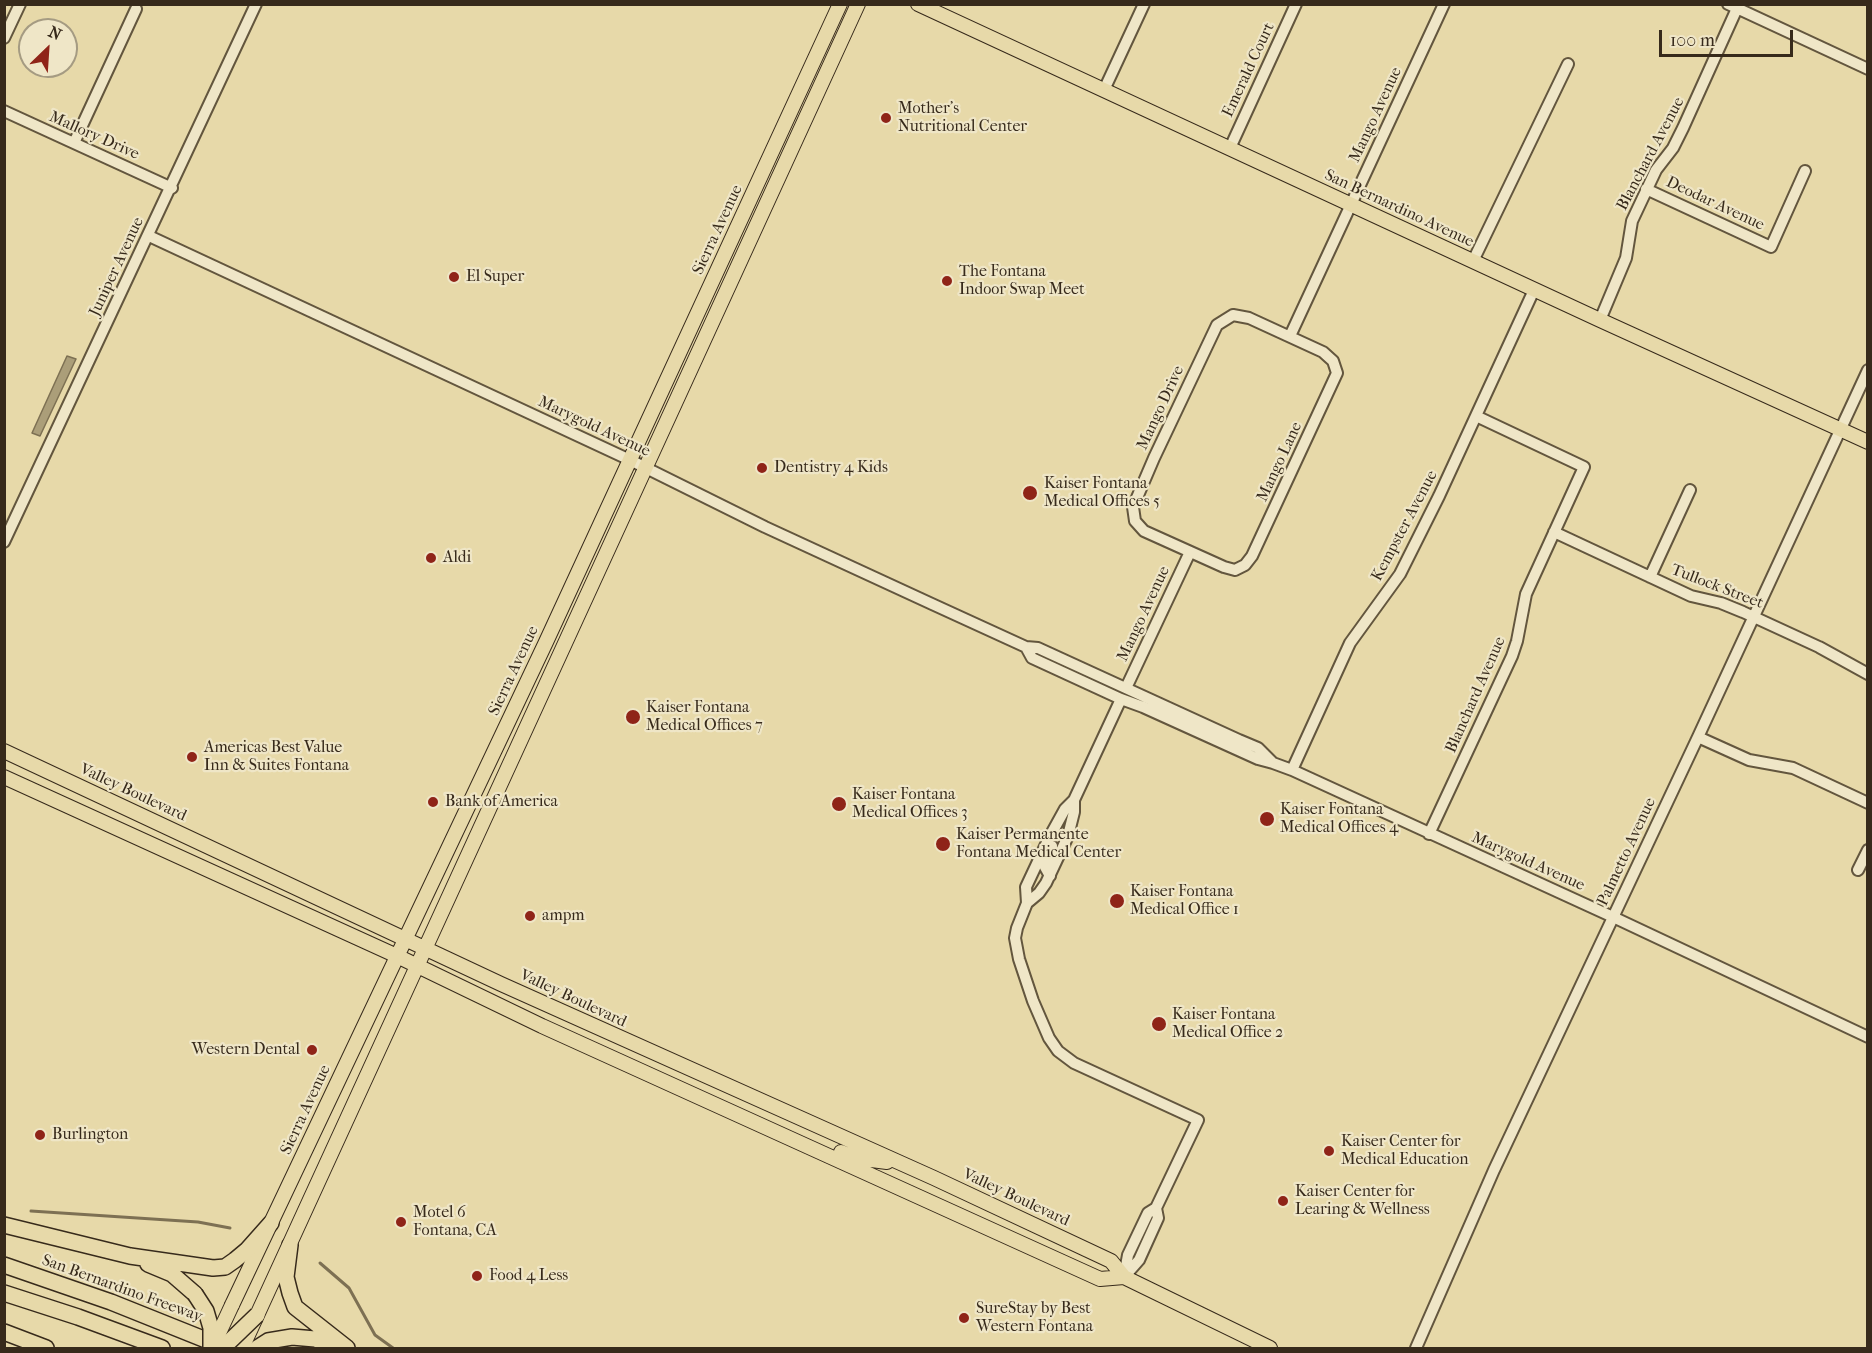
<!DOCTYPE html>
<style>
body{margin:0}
#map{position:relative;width:1872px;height:1353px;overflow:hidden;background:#e7d9a9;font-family:"IM FELL French Canon",serif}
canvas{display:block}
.frame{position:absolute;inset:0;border:6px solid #372a1b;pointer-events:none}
.north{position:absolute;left:18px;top:18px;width:60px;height:60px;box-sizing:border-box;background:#efe6c7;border:2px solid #a59b82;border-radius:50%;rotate:25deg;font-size:16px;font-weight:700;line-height:24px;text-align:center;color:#372a1b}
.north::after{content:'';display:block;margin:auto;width:21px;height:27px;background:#8f2418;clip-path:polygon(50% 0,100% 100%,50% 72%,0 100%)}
.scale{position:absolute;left:1659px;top:30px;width:134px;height:27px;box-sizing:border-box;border:3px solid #372a1b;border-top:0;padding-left:8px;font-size:18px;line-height:21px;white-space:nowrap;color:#372a1b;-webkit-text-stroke:4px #efe6c7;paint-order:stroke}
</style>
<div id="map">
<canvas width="1872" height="1353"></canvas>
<div class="frame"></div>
<div class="north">N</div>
<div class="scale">100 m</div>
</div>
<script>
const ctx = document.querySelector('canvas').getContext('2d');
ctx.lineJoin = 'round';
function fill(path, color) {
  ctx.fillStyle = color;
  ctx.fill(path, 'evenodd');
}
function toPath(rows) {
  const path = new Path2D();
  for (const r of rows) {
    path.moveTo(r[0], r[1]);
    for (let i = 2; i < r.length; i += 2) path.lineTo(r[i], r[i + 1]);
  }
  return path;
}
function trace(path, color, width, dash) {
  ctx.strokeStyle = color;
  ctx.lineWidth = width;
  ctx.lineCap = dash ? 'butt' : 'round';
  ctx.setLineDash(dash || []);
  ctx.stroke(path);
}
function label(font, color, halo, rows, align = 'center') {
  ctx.font = font + ' "IM FELL French Canon",serif';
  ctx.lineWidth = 4.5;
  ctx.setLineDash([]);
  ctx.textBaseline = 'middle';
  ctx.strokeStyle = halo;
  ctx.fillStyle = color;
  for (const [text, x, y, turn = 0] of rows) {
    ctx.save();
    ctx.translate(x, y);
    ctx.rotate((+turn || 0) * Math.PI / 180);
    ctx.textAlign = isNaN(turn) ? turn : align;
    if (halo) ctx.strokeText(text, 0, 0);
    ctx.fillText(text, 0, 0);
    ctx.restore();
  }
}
const water = toPath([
 [67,356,76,359,40,436,32,433,67,356]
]);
const stream = toPath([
 [31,1211,198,1222,230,1228],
 [320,1263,349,1288,375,1335,393,1348]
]);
const minor = toPath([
 [1728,4,1868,69],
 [4,38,20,4],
 [1104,90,1144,4],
 [4,111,172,188],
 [74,143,136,9],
 [1230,148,1296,4],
 [1646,189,1771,247,1805,171],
 [149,236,630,460,765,527,932,604,1026,647,1038,648,1239,740,1258,748,1273,763],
 [1473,261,1568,64],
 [1233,315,1249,318,1323,352,1333,361,1337,373,1252,556,1245,565,1235,570,1224,567,1144,531,1135,521,1133,507,1154,458,1217,325,1233,315],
 [1600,320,1626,258,1632,221,1656,170,1673,148,1683,128,1739,4],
 [1290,336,1444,4],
 [1554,532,1691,596,1721,603,1743,612,1819,647,1868,674],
 [4,542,256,4],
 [1650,577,1690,490],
 [1026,647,1032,658,1121,699,1143,707,1258,759,1273,763,1292,770,1613,917,1868,1037],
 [1126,688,1190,552],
 [1121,699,1074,800,1065,809,1049,838,1026,887,1027,903,1017,928,1015,938,1019,959,1033,1001,1049,1038,1058,1051,1074,1063,1198,1120,1156,1208,1148,1213,1128,1255,1124,1277],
 [1698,737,1749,760,1793,768,1868,803],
 [1292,770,1350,643,1400,574,1439,496,1534,290],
 [1429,834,1512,656,1517,641,1526,594,1584,467,1476,416],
 [1858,870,1868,850],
 [1050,876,1045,867,1052,846],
 [1027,903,1039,893,1046,883,1068,836,1074,812,1074,800],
 [1125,1276,1139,1260,1158,1218,1156,1208],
 [1416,1348,1494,1170,1698,737,1868,370]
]);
const major = toPath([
 [918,4,1600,320,1868,442],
 [4,751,501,984,934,1178,1111,1261,1124,1277,1270,1348],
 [4,777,397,956,542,1026,1100,1279,1124,1277],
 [841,1152,856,1158,887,1162],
 [232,1305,546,642,840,4],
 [242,1348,858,4]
]);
const highway = toPath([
 [4,1225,130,1256,213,1268,225,1267,235,1260,247,1250,271,1223],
 [290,1245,286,1277,290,1293,295,1307,347,1348],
 [148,1264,172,1274,195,1294],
 [4,1265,111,1302,221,1346],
 [4,1293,78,1317,162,1348],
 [4,1332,46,1348],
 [257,1348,268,1341,292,1337,315,1339,339,1348]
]);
const majorBridge = toPath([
 [212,1348,232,1305]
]);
const highwayBridge = toPath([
 [195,1294,206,1311,211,1328,211,1348],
 [218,1348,230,1341,257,1315]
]);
const markers = [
 [886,118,6,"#8f2418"],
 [454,277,6,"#8f2418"],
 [947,281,6,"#8f2418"],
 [762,468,6,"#8f2418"],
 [1030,493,8,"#8f2418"],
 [431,558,6,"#8f2418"],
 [633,717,8,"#8f2418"],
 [192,757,6,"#8f2418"],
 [433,802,6,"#8f2418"],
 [839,804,8,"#8f2418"],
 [1267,819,8,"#8f2418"],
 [943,844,8,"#8f2418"],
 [1117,901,8,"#8f2418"],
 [530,916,6,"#8f2418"],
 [1159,1024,8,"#8f2418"],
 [312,1050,6,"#8f2418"],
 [40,1135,6,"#8f2418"],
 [1329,1151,6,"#8f2418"],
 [1283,1201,6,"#8f2418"],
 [401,1222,6,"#8f2418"],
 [477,1276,6,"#8f2418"],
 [964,1318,6,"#8f2418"]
];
const streetNames = [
 ["Emerald Court",1249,70,-65],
 ["Mango Avenue",1376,115,-65],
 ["Mallory Drive",94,136,24],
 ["Blanchard Avenue",1651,154,-62],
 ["Deodar Avenue",1715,204,25],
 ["San Bernardino Avenue",1399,209,25],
 ["Sierra Avenue",718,230,-65],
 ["Juniper Avenue",117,267,-65],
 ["Mango Drive",1161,408,-65],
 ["Marygold Avenue",594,427,25],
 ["Mango Lane",1280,462,-65],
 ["Kempster Avenue",1405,526,-62],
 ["Tullock Street",1717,587,21],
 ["Mango Avenue",1144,614,-65],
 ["Sierra Avenue",514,671,-65],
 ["Blanchard Avenue",1476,695,-66],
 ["Valley Boulevard",133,793,25],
 ["Palmetto Avenue",1627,852,-65],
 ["Marygold Avenue",1528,862,24],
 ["Valley Boulevard",573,999,25],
 ["Sierra Avenue",306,1110,-65],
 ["Valley Boulevard",1016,1198,25],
 ["San Bernardino Freeway",122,1289,20]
];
const poiNames = [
 ["Mother's",898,109],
 ["Nutritional Center",898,127],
 ["The Fontana",959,272],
 ["Indoor Swap Meet",959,290],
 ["El Super",466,277],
 ["Dentistry 4 Kids",774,468],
 ["Kaiser Fontana",1044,484],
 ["Medical Offices 5",1044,502],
 ["Aldi",443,558],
 ["Kaiser Fontana",646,708],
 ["Medical Offices 7",646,726],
 ["Americas Best Value",204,748],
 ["Inn & Suites Fontana",204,766],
 ["Kaiser Fontana",852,795],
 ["Medical Offices 3",852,813],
 ["Bank of America",445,802],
 ["Kaiser Fontana",1280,810],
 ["Medical Offices 4",1280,828],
 ["Kaiser Permanente",956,835],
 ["Fontana Medical Center",956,853],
 ["Kaiser Fontana",1130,892],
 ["Medical Office 1",1130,910],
 ["ampm",542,916],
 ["Kaiser Fontana",1172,1015],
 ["Medical Office 2",1172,1033],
 ["Western Dental",300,1050,"right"],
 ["Burlington",52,1135],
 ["Kaiser Center for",1341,1142],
 ["Medical Education",1341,1160],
 ["Kaiser Center for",1295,1192],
 ["Learing & Wellness",1295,1210],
 ["Motel 6",413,1213],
 ["Fontana, CA",413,1231],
 ["Food 4 Less",489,1276],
 ["SureStay by Best",976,1309],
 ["Western Fontana",976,1327]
];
fill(water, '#ab9e79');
trace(water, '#7d7053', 1.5);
trace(stream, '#7d7053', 3);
trace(minor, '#63563e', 14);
trace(major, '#372a1b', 16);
trace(highway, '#372a1b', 18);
trace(minor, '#efe6c7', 10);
trace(major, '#e7d9a9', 14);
trace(highway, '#e7d9a9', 15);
trace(majorBridge, '#372a1b', 16, []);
trace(highwayBridge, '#372a1b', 18, []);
trace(majorBridge, '#e7d9a9', 14);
trace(highwayBridge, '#e7d9a9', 15);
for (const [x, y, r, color] of markers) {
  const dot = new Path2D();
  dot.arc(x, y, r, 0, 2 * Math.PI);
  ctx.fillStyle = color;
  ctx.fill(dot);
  trace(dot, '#efe6c7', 2);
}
label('16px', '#372a1b', '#efe6c7', streetNames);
label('16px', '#372a1b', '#efe6c7', poiNames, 'left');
</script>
